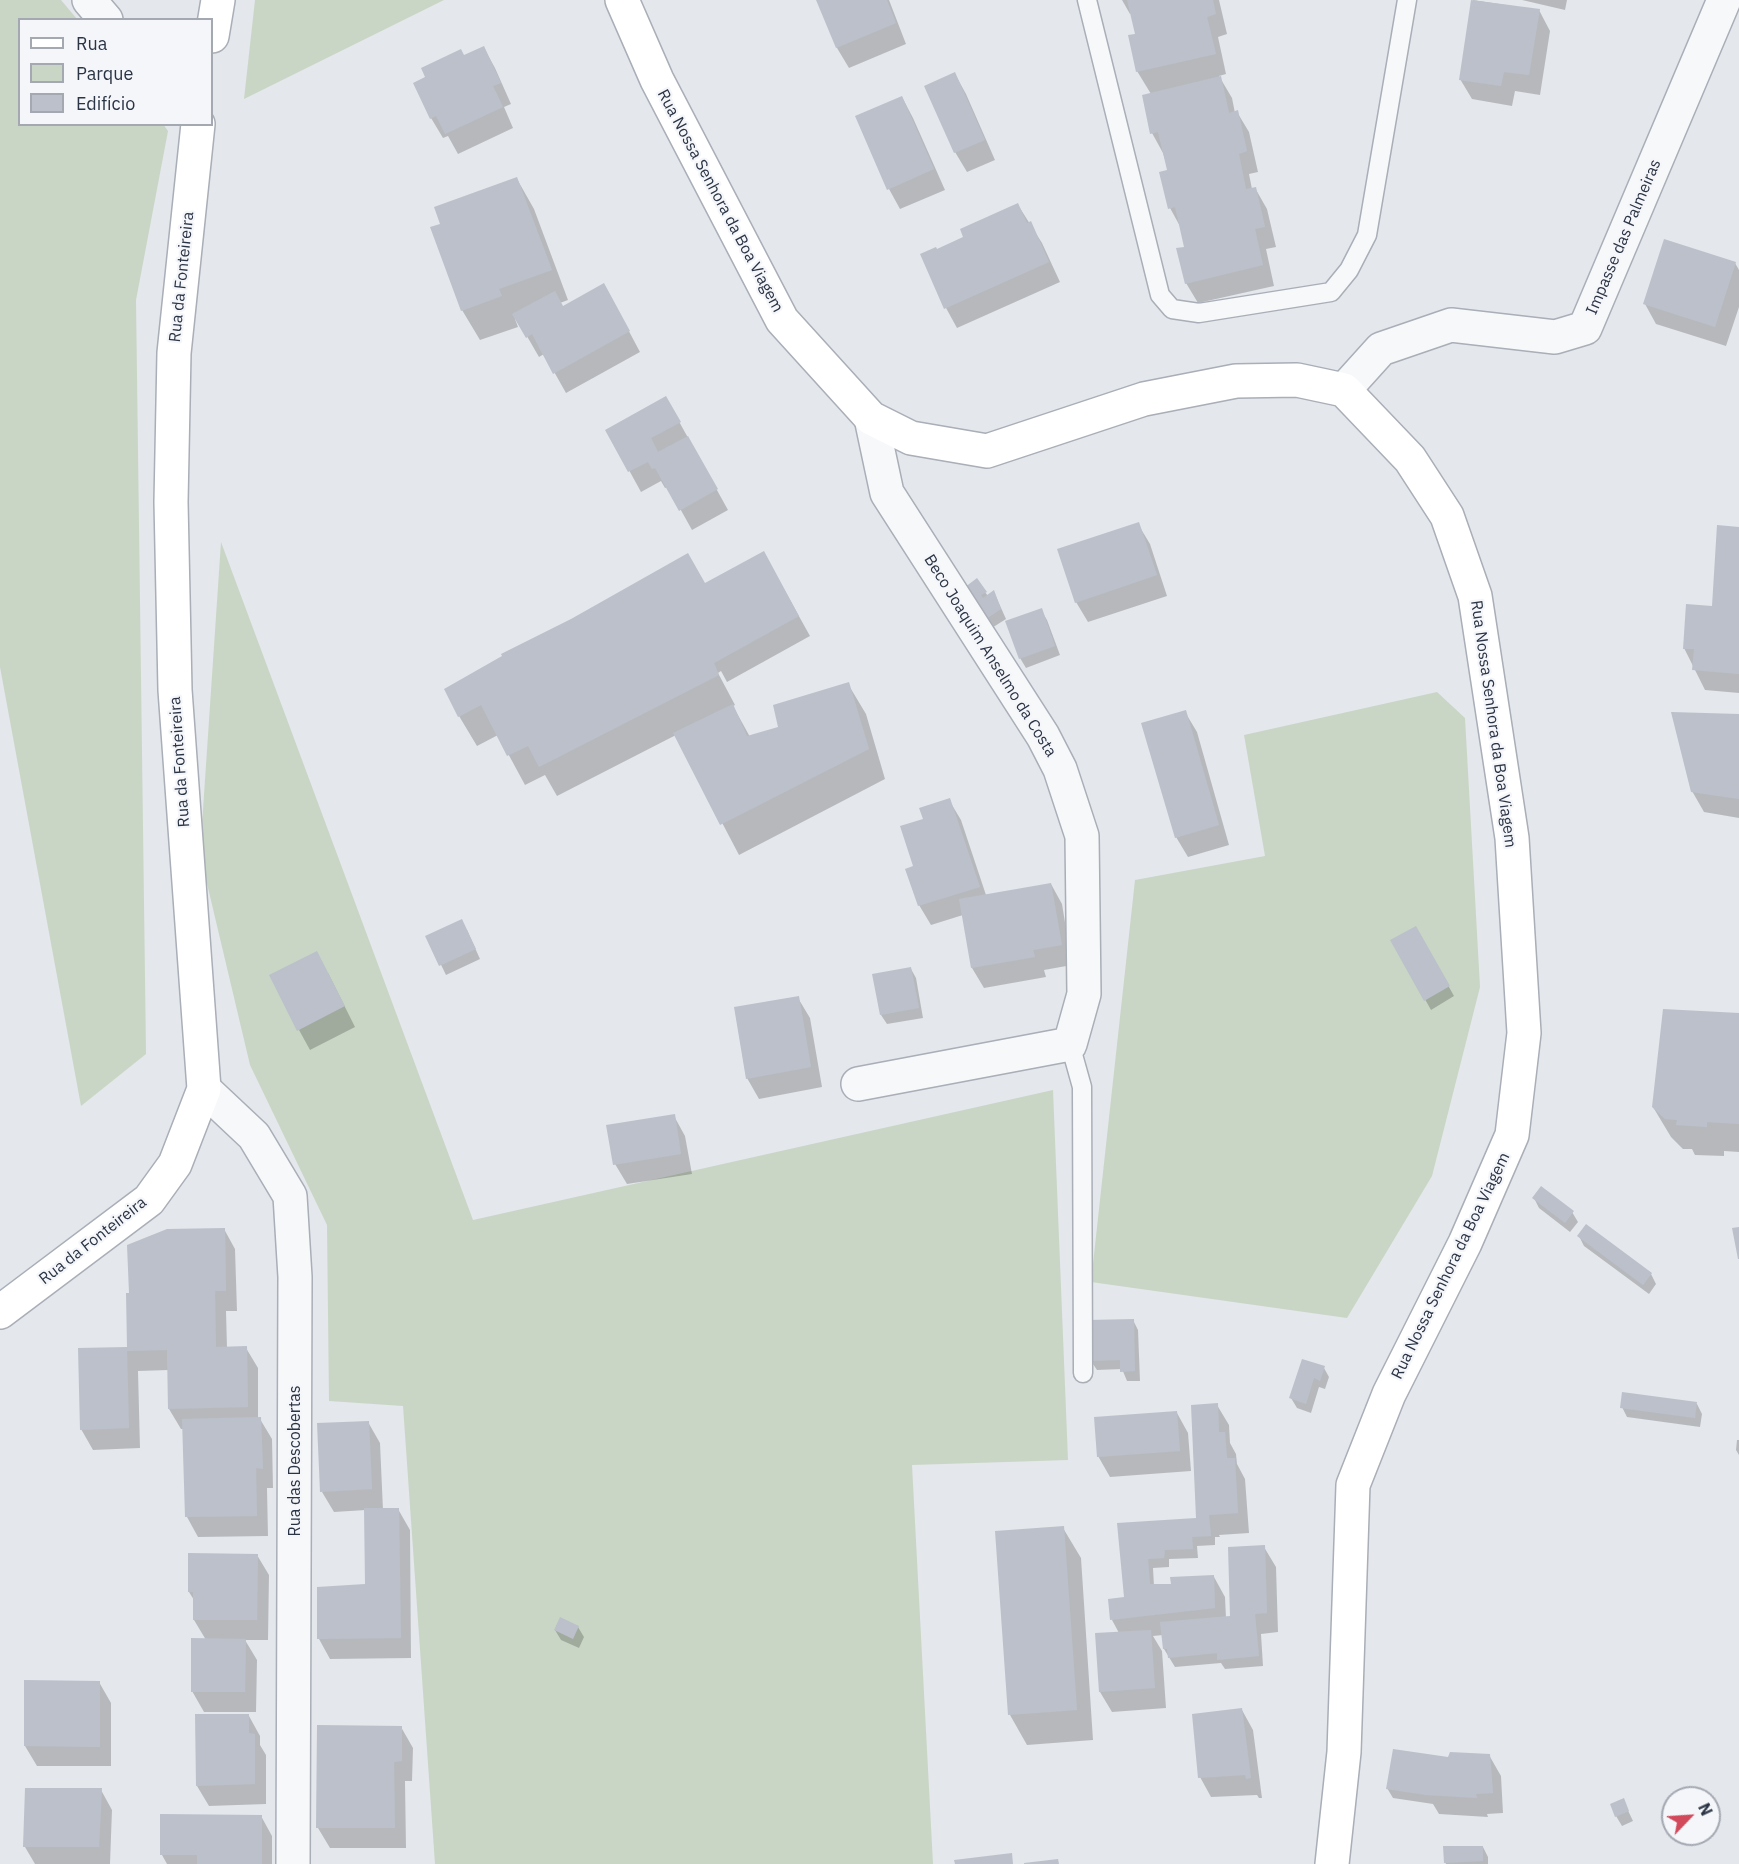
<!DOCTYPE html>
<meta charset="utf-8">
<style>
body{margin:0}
#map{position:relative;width:1739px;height:1864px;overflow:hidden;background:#e4e7ec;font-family:"IBM Plex Sans",sans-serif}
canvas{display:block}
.legend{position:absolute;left:18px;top:18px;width:195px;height:108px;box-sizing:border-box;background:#f4f6f9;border:2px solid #a4a8b1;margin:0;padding:8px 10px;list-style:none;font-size:18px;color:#2b3445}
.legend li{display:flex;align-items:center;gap:12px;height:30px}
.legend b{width:30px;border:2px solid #a4a8b1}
.north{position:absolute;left:1661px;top:1786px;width:60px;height:60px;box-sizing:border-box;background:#f4f6f9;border:2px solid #a4a8b1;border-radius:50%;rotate:65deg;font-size:16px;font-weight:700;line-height:24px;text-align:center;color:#2b3445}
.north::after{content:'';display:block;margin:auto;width:21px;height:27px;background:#d1495b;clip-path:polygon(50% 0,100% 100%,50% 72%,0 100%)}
</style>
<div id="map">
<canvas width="1739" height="1864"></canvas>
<ul class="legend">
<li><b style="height:8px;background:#fff"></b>Rua</li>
<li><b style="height:16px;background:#c9d6c5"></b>Parque</li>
<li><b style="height:16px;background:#bbc0ca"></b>Edifício</li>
</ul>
<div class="north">N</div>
</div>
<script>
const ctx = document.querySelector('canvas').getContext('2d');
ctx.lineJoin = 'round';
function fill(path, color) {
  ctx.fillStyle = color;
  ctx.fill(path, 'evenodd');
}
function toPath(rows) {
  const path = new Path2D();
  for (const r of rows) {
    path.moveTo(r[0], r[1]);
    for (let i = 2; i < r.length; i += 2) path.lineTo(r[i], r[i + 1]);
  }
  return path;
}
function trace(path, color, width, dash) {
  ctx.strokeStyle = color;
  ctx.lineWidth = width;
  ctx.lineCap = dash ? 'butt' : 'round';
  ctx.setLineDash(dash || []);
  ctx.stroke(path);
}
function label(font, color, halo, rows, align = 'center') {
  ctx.font = font + ' "IBM Plex Sans",sans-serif';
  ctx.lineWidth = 4.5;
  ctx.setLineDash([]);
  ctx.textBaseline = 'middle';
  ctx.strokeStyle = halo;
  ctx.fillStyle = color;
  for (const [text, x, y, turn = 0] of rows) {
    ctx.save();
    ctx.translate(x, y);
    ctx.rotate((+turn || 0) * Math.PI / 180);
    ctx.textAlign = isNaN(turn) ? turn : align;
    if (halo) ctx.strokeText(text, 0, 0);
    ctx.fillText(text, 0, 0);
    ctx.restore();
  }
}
const green = toPath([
 [0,0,61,0,77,19,20,20,20,124,163,124,168,131,136,300,146,1054,81,1106,0,667],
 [255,0,444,0,244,99],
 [221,542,473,1220,1053,1090,1068,1460,912,1465,933,1864,435,1864,403,1406,329,1401,327,1225,250,1065,200,854],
 [1437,692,1465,718,1480,987,1432,1176,1347,1318,1091,1282,1135,880,1265,856,1244,735]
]);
const shadow = toPath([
 [818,0,889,0,906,44,849,68,837,48],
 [1122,0,1219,0,1227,34,1218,37,1226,74,1219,76,1232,98,1235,113,1237,112,1249,132,1258,172,1249,174,1252,189,1255,188,1267,209,1276,247,1266,249,1274,286,1198,303,1186,283,1186,248,1181,228,1170,208,1169,172,1163,153,1152,133,1151,94,1137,71,1137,35,1132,13,1130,14],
 [1473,0,1539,10,1550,31,1540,95,1515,91,1512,106,1472,99,1460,79],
 [1522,0,1567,0,1565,10],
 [484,48,495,68,511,104,504,107,513,128,458,154,448,136,443,138,431,118,464,57],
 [955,74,966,94,995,160,967,172,955,152],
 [902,97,913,118,945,190,900,209,889,189],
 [517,179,534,209,568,300,560,303,563,307,615,305,640,352,566,393,544,354,539,357,517,319,515,319,518,327,480,340,462,310,442,225],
 [1018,205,1042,243,1060,282,957,328,946,308,937,251,965,238],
 [1735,263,1739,270,1739,307,1726,346,1656,324,1645,304],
 [666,398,728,510,692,530,668,487,665,488,661,481,641,492,607,430],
 [1138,524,1150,544,1167,596,1088,622,1076,602],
 [1739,528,1739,693,1705,690,1684,648,1713,607],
 [775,573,810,636,727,682,721,671,718,673,735,705,733,706,750,737,779,728,848,684,866,714,885,779,739,855,676,735,557,796,545,775,525,785,498,735,477,746,459,716,705,584],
 [985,592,988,596,994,592,1006,619,987,631,967,601],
 [1041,610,1047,620,1060,655,1026,668,1020,658],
 [1185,712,1197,732,1229,845,1188,857,1176,837],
 [1739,716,1739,818,1704,812,1692,791],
 [949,800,961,820,986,895,1051,884,1062,904,1072,965,1044,970,1046,977,984,988,972,968,963,915,931,925,919,905,914,867],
 [1416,928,1454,996,1431,1010,1392,940],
 [467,930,480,959,446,975,427,936],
 [911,969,916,978,923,1018,887,1024,881,1015],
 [328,973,355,1027,310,1050,299,1030],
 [798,998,810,1018,822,1087,759,1099,747,1078],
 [1739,1015,1739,1152,1724,1151,1724,1156,1695,1155,1692,1149,1683,1149,1671,1137,1653,1107],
 [674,1116,685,1136,692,1174,627,1184,615,1164],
 [1534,1198,1572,1212,1578,1222,1570,1232,1539,1208],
 [224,1229,235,1249,237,1311,226,1311,227,1348,246,1348,258,1368,258,1419,260,1419,272,1439,273,1488,267,1488,268,1536,198,1537,187,1517,184,1429,181,1429,169,1409,169,1370,138,1371,140,1448,93,1450,81,1429,79,1349,128,1349],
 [1579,1236,1651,1274,1656,1284,1649,1294,1584,1246],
 [1133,1320,1138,1330,1140,1381,1127,1381,1122,1369,1097,1370,1091,1361],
 [1324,1368,1329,1377,1325,1389,1319,1387,1311,1413,1297,1408,1291,1398],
 [1697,1404,1702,1414,1700,1427,1627,1417,1622,1407],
 [1217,1405,1229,1425,1230,1443,1236,1454,1237,1464,1245,1479,1249,1533,1219,1535,1220,1537,1215,1537,1215,1545,1197,1546,1198,1558,1169,1559,1169,1567,1153,1568,1154,1586,1172,1585,1214,1577,1225,1597,1226,1618,1232,1617,1264,1547,1276,1567,1278,1632,1261,1634,1263,1666,1225,1669,1221,1663,1175,1667,1164,1649,1163,1635,1153,1636,1162,1651,1166,1708,1112,1712,1100,1692,1097,1634,1119,1633,1112,1620,1125,1598,1118,1525,1197,1519],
 [1177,1413,1188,1433,1191,1471,1110,1477,1098,1456],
 [368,1422,380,1443,383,1510,398,1509,410,1530,411,1658,330,1659,319,1639,367,1586,366,1510,334,1512,322,1492],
 [1737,1440,1739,1440,1739,1455,1736,1450],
 [1063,1528,1081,1558,1093,1740,1027,1745,1010,1715],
 [257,1555,269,1575,268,1640,245,1640,257,1660,256,1712,204,1712,192,1691,206,1640,194,1620,194,1600,189,1592],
 [578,1627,584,1637,579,1648,561,1640,555,1630],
 [99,1682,111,1703,111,1766,37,1766,25,1746],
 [1242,1710,1253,1730,1262,1798,1259,1798,1257,1795,1211,1797,1200,1777],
 [249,1716,260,1736,260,1745,266,1755,266,1804,209,1806,197,1786],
 [401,1727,413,1748,412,1781,405,1781,406,1848,330,1848,318,1828],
 [1489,1755,1501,1776,1503,1813,1487,1814,1488,1817,1439,1814,1433,1804,1393,1798,1387,1788,1450,1759],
 [27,1789,101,1790,112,1810,110,1864,35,1864,25,1847],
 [1623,1800,1633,1821,1622,1826,1616,1816],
 [261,1816,272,1836,272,1864,167,1864,162,1855],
 [1483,1847,1488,1857,1488,1864,1446,1864,1445,1862]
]);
const building = toPath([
 [816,0,887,0,896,23,836,48],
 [1127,0,1213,0,1216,14,1207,17,1216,54,1136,72,1128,35,1135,34],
 [1471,0,1540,9,1529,75,1504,72,1501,86,1459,80],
 [484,46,501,83,493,86,503,107,445,134,436,116,430,119,413,83,425,77,421,68,461,49,464,55],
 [955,72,985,140,954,153,924,86],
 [1221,76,1229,113,1238,110,1247,151,1239,154,1246,189,1256,187,1265,227,1255,229,1263,265,1185,284,1176,248,1184,247,1175,207,1168,209,1159,172,1167,170,1158,132,1150,134,1142,95],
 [902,96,934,169,887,190,855,116],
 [517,177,552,270,499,289,502,296,461,311,430,227,440,224,434,207],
 [1018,203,1027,223,1031,221,1049,262,944,309,920,254,936,247,937,249,963,237,960,229],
 [1664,239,1736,262,1715,327,1643,304],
 [604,283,630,331,553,374,532,334,526,338,512,314,555,291,563,306],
 [666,396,681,422,651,438,658,452,688,436,718,489,679,511,655,468,652,469,648,462,628,472,605,430],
 [1139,522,1157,575,1075,603,1057,549],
 [1717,525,1739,527,1739,674,1692,670,1694,649,1683,649,1686,604,1712,606],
 [764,551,799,616,714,663,719,675,539,767,528,746,507,756,481,705,458,717,444,689,502,656,501,654,571,619,688,553,705,583],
 [977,578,987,592,981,595,983,598,994,590,1001,609,980,623,960,591],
 [1042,608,1055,646,1019,659,1005,621],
 [849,682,869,749,720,825,673,733,733,704,747,736,778,727,773,705],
 [1186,710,1219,825,1175,838,1141,723],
 [1671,712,1739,714,1739,799,1691,792],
 [950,798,980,887,918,906,905,869,913,866,900,826,923,819,919,808],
 [1051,883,1062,945,1033,950,1035,957,971,968,959,899],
 [462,919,476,949,439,966,425,936],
 [1416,926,1450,986,1424,1001,1390,940],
 [317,951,345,1006,297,1031,269,975],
 [911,967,919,1008,880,1015,872,974],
 [799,996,811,1067,746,1079,734,1007],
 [1663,1009,1739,1013,1739,1124,1707,1122,1707,1127,1676,1125,1677,1120,1665,1119,1652,1107],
 [675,1114,681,1154,613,1165,606,1125],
 [1541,1186,1574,1211,1565,1223,1532,1198],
 [1586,1224,1652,1273,1643,1285,1577,1236],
 [1739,1227,1739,1259,1738,1259,1732,1228],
 [225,1228,226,1291,215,1291,216,1347,247,1346,248,1407,168,1409,167,1350,127,1351,129,1428,80,1430,78,1348,127,1347,126,1293,129,1293,127,1245,167,1229],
 [1134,1319,1135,1371,1120,1372,1120,1360,1089,1361,1088,1320],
 [1302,1359,1325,1366,1320,1381,1314,1378,1306,1404,1289,1398],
 [1622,1392,1697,1402,1695,1418,1620,1408],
 [1218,1403,1219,1432,1225,1432,1227,1458,1235,1458,1238,1513,1209,1515,1211,1536,1192,1537,1193,1549,1165,1550,1164,1558,1148,1559,1150,1584,1171,1584,1170,1577,1214,1575,1215,1608,1110,1620,1108,1599,1124,1597,1117,1523,1196,1518,1191,1405],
 [1177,1411,1180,1451,1097,1457,1094,1417],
 [261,1417,263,1469,256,1468,257,1516,185,1517,182,1419],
 [369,1421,372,1489,320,1492,317,1423],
 [364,1508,399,1508,401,1638,317,1639,317,1587,365,1584],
 [1064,1526,1077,1710,1008,1715,995,1531],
 [1265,1545,1267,1613,1255,1614,1259,1656,1217,1660,1217,1653,1168,1658,1167,1649,1163,1649,1160,1622,1230,1616,1228,1547],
 [188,1553,258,1554,257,1620,193,1620,193,1592,188,1592],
 [560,1617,579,1626,573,1639,554,1630],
 [1151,1630,1155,1688,1099,1692,1095,1633],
 [191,1638,246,1639,245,1692,191,1692],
 [24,1680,100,1681,100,1747,24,1746],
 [1242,1708,1251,1778,1246,1779,1245,1775,1198,1778,1192,1714],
 [195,1714,249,1714,249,1733,255,1734,255,1784,196,1786],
 [317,1725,402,1726,402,1761,394,1762,395,1828,316,1828],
 [1393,1749,1448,1757,1450,1752,1490,1754,1493,1793,1476,1794,1477,1798,1426,1795,1386,1789],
 [25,1788,102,1788,99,1847,23,1847],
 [1624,1798,1629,1811,1615,1817,1610,1804],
 [160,1814,262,1815,262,1864,197,1864,197,1855,160,1855],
 [1443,1846,1483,1846,1483,1861,1444,1863],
 [1012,1853,1013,1864,955,1864,954,1860],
 [1058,1859,1059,1864,1024,1864,1024,1863]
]);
const lane = toPath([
 [1087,0,1160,295,1172,309,1199,313,1331,292,1349,270,1367,235,1407,0],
 [1070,1044,1082,1087,1083,1373]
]);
const street = toPath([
 [89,0,106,20],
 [1344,390,1381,349,1451,325,1555,337,1585,328,1724,0],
 [858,1084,1070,1044,1084,994,1082,836,1060,769,1043,736,887,493,871,418],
 [204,1089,254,1136,290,1196,295,1277,293,1864]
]);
const secondary = toPath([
 [622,0,657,80,782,320,871,418,911,438,987,451,1144,399,1236,381,1297,380,1344,390,1410,459,1447,516,1475,596,1512,838,1524,1033,1512,1135,1465,1243,1389,1394,1353,1485,1344,1752,1332,1864],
 [212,36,218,0],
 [0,1312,149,1200,175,1164,204,1089,175,690,171,502,174,353,198,124]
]);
const streetNames = [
 ["Rua Nossa Senhora da Boa Viagem",720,201,62],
 ["Impasse das Palmeiras",1624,237,-67],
 ["Rua da Fonteireira",182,277,-84],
 ["Beco Joaquim Anselmo da Costa",990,656,58],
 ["Rua Nossa Senhora da Boa Viagem",1493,724,82],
 ["Rua da Fonteireira",180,762,-94],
 ["Rua da Fonteireira",93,1241,-38],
 ["Rua Nossa Senhora da Boa Viagem",1451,1266,-64],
 ["Rua das Descobertas",295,1461,-90]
];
fill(green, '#c9d6c5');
fill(shadow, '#0003');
fill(building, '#bbc0ca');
trace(lane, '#a9aeb7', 21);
trace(street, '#a9aeb7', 36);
trace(secondary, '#a9aeb7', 36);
trace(lane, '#f7f8fa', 18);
trace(street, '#f7f8fa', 33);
trace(secondary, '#fff', 33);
label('16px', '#2b3445', '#f4f6f9', streetNames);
</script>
